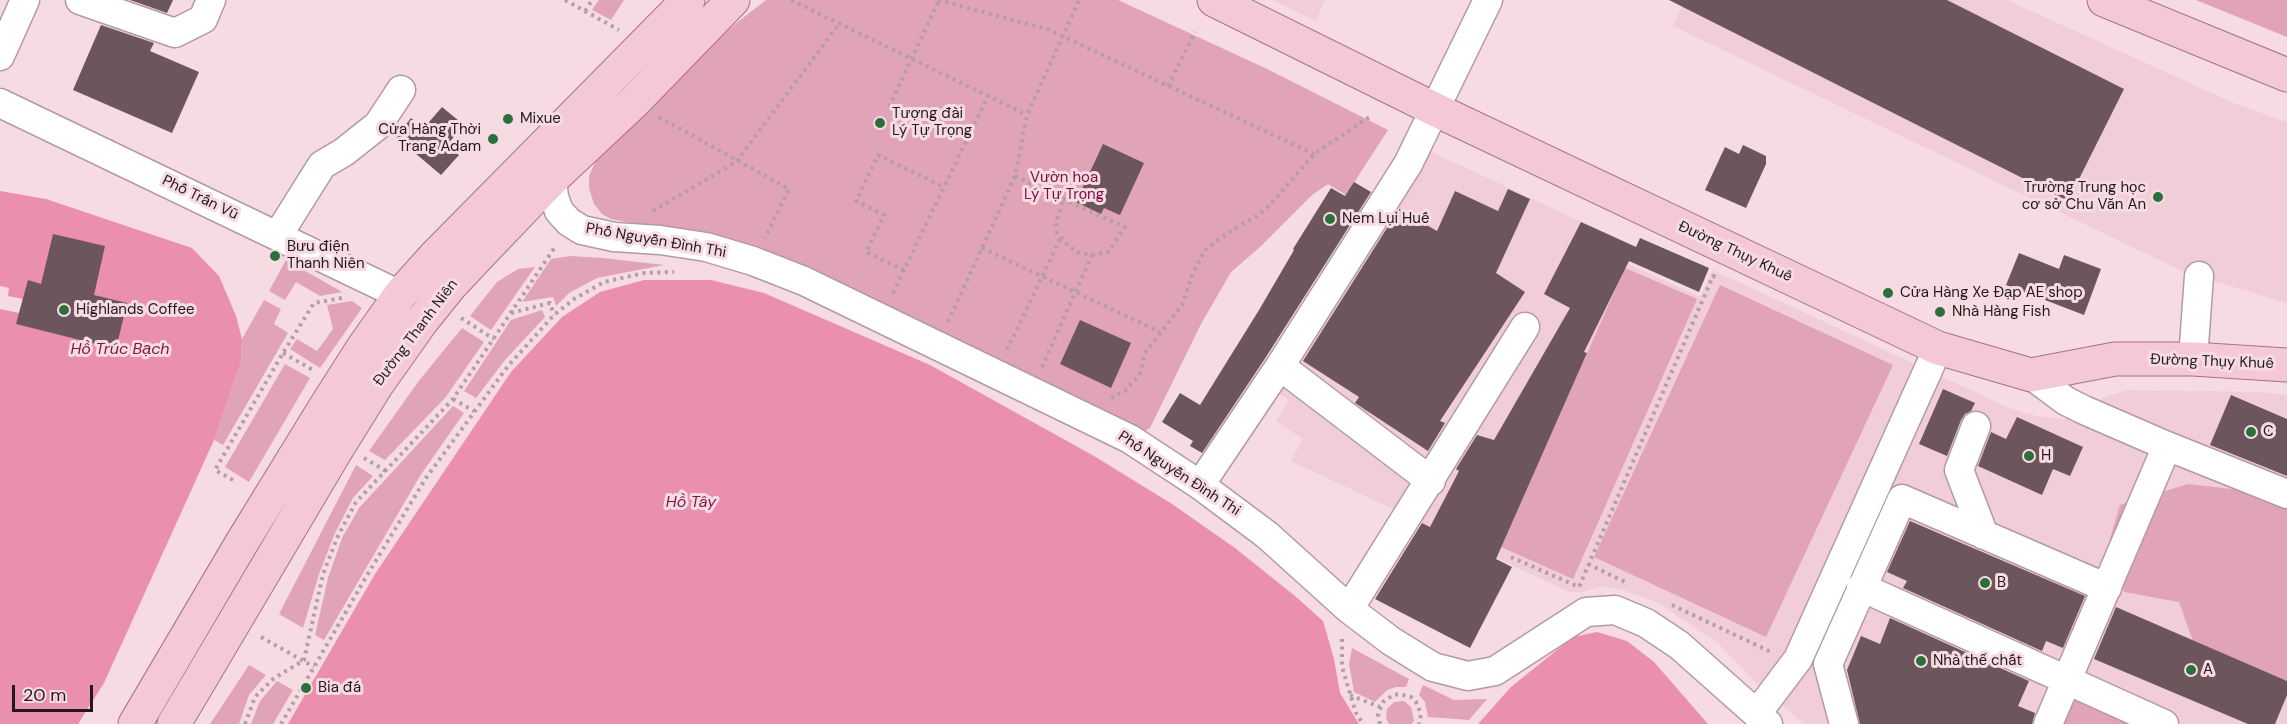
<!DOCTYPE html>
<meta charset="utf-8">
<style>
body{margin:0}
#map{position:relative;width:2287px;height:724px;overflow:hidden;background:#f6dbe3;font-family:"DM Sans",sans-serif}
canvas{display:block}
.scale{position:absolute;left:12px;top:685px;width:81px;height:27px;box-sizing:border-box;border:3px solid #22191c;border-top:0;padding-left:8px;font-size:18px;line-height:21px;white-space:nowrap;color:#22191c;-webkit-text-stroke:4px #f6dbe3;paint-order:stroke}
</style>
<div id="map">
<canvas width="2287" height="724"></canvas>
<div class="scale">20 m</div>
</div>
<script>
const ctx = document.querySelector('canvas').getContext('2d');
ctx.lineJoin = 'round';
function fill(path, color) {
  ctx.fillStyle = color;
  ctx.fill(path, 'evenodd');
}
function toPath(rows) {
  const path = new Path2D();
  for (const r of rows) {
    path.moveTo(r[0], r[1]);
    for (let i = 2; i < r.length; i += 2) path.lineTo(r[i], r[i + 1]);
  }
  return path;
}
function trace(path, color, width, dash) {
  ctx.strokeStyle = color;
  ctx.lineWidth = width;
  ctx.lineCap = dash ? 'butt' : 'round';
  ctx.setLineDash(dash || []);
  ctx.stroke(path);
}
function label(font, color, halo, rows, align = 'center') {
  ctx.font = font + ' "DM Sans",sans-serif';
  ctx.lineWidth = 6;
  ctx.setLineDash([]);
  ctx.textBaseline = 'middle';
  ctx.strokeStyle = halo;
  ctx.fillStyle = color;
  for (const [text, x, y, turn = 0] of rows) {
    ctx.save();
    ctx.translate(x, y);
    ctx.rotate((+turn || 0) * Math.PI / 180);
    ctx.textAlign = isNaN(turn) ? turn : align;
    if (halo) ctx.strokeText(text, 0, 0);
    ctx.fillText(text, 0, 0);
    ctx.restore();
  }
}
const built = toPath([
 [1273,0,1325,0,1316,21],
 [1685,0,2007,0,2236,104,2287,122,2287,303,2186,273,1673,26],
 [1425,149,1636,247,1628,264,1700,297,1713,270,2009,408,2036,416,2064,419,2084,410,2104,397,2128,390,2260,392,2287,395,2287,724,1804,724,1760,687,1719,644,1658,603,1621,589,1601,587,1583,592,1569,592,1291,461,1303,439,1276,421,1289,400,1274,389]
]);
const green = toPath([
 [599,0,624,0,611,20,592,10],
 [766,0,1118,0,1265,68,1388,130,1346,195,1328,184,1312,195,1259,248,1231,272,1201,324,1150,428,1145,431,1136,429,711,235,626,222,611,219,602,214,594,204,589,188,589,176,599,154,612,138,734,25],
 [2196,0,2287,0,2287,37],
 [570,256,603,258,664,265,597,278,569,293,556,306,553,297,522,302,551,259],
 [286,260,342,292,320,296,296,282,285,300,269,291],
 [535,267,491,330,470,316,497,282,518,269],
 [1625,268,1697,299,1573,579,1501,547],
 [1720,285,1893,365,1766,637,1594,557],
 [264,300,281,309,274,324,288,333,223,445,214,440,241,362,242,339],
 [352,301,362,308,320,368,290,349,297,339,317,351,333,329,327,305],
 [542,310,545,317,505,360,476,398,464,391,511,320],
 [462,328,484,342,445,398,385,460,369,451,418,382],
 [285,364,310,378,249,482,225,467],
 [453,406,464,413,420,476,324,640,315,635,328,578,342,538,359,508],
 [356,465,373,476,353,498,335,533,319,574,303,628,279,614],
 [2188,484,2266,493,2287,504,2287,681,2193,641,2179,602,2124,592,2107,549,2120,505],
 [1352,648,1409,679,1406,687,1396,687,1387,690,1375,702,1354,692,1349,664],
 [249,665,266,675,249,695,239,724,210,724],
 [277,681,293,690,273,724,251,724,260,701],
 [1423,685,1454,700,1487,699,1469,720,1428,717,1425,702,1419,695],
 [2069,698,2133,724,2059,724],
 [1404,701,1411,707,1414,721,1411,724,1389,724,1386,718,1387,709,1394,702]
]);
const water = toPath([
 [0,191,46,199,192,248,219,276,236,316,242,339,241,362,214,440,104,683,78,724,0,724],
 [644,280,711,280,764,293,930,365,1094,456,1172,504,1235,548,1295,596,1323,621,1334,659,1340,693,1359,724,288,724,375,574,511,372,562,317,600,292],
 [1597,632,1627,641,1654,662,1708,724,1478,724,1511,687,1573,637]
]);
const pier = toPath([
 [0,286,9,288,8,296,23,299,19,313,0,309]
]);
const building = toPath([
 [130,0,173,0,167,13],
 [1669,0,1947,0,2124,89,2068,201],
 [101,25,154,43,150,51,199,72,172,133,73,90],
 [442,107,464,125,447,145,459,155,441,175,396,137,411,118,423,129],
 [1103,144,1144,163,1120,215,1104,208,1101,214,1076,202],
 [1743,145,1766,156,1766,164,1746,208,1705,190,1725,147,1739,154],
 [1354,182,1371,192,1266,357,1202,453,1190,446,1193,441,1162,422,1180,393,1200,405,1259,310,1294,250,1293,249,1331,188,1345,196],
 [1508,189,1530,199,1496,273,1525,292,1440,421,1445,423,1428,451,1355,403,1359,397,1303,361,1399,209,1437,231,1455,191,1498,211],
 [1581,222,1636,247,1640,238,1709,268,1699,292,1629,261,1584,352,1587,353,1496,559,1512,567,1470,648,1375,599,1422,523,1430,527,1459,471,1456,469,1477,435,1494,440,1570,308,1544,294],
 [53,234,105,246,94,295,127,303,116,349,16,324,28,280,41,284],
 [2019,253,2059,269,2064,255,2101,269,2084,315,2006,285],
 [1080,320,1131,343,1111,388,1060,364],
 [1943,389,1975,403,1971,411,1965,414,1961,420,1947,456,1919,444],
 [2231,395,2287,419,2287,476,2210,445],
 [2017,417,2083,447,2070,476,2053,469,2042,495,1978,466,1991,432,2006,439],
 [1910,521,2085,596,2063,648,2046,641,2042,651,1903,588,1907,581,1887,572],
 [2116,607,2287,681,2287,695,2275,724,2248,724,2094,659],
 [1890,618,2029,681,2018,706,2035,713,2032,724,1860,724,1847,670,1861,636,1880,644]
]);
const path = toPath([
 [565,0,619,30],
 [791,0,1027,115],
 [938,0,1047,29,1314,154],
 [585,11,592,0],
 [1168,86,1195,32],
 [889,107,939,0],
 [659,117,789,189,765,238],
 [1015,176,1063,199,1125,227,1108,252,1092,255,1076,252,1068,245,1057,233,1056,222,1063,199],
 [653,211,736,162,839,24],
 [982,248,1160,332],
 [904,270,866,252,884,215,856,201,878,155,944,187],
 [893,293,988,96],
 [511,313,550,303,554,315],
 [461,318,494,339],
 [948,322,1015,176,1027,115,1079,0],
 [1007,350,1061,237],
 [283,353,313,370],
 [1042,367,1092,255],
 [1111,398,1125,391,1140,374,1145,353,1182,305,1192,275,1205,250,1232,230,1257,216,1269,206,1314,154,1371,116],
 [453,399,474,411],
 [364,458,386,471],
 [233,480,215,470,283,353,314,303,342,298],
 [1511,557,1579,587,1713,276,1716,277],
 [1588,564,1625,582],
 [1672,605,1771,652],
 [261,637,314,667],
 [1342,639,1342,667,1356,713,1363,724],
 [1350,695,1380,707],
 [245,724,255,697,273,679,304,660,323,574,338,536,356,502,453,399,555,247],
 [281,724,369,572,426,478,508,366,554,315,574,299,604,282,644,273,674,272],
 [1380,724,1378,714,1383,702,1393,695,1399,694,1411,697,1416,702,1421,714,1419,724]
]);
const minor = toPath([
 [80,0,175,33,203,19,211,0],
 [0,56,25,0],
 [0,103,400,295],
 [552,179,554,197,559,211,569,222,582,230,614,237,660,240,706,247,753,261,804,281,1130,439,1200,485,1267,535,1349,609,1391,641,1433,667,1468,676,1495,671,1586,612,1615,610,1646,623,1679,645,1768,724],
 [278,235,322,165,344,152,378,125,401,90],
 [2193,359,2199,276],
 [1280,366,1431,481],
 [2031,375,2066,401,2084,410,2167,446,2287,494],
 [1976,426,1959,470,1984,535],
 [1200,485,1280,366,1408,164,1488,0],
 [1861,587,2164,724],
 [1349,609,1525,327],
 [1758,715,1764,704,1798,659,1938,348],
 [1844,724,1828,664,1902,499,2107,588],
 [2048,724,2167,446]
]);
const major = toPath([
 [1214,0,1434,109,1938,348,2031,375,2115,359,2193,359,2287,365],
 [2104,0,2287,75],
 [135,724,241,544,324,409,362,349,400,295,436,255,688,0],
 [174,724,335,452,376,386,422,321,451,285,484,250,552,179,634,102,733,0]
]);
const markers = [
 [508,119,6,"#2b703b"],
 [880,123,6,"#2b703b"],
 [493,139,6,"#2b703b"],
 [2158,197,6,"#2b703b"],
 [1330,219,6,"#2b703b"],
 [275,256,6,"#2b703b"],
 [1888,293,6,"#2b703b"],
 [64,310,6,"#2b703b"],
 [1940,312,6,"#2b703b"],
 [2251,432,6,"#2b703b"],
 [2029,456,6,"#2b703b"],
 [1985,583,6,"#2b703b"],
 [1921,661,6,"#2b703b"],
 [2191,670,6,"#2b703b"],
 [306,688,6,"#2b703b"]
];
const poiNames = [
 ["Tượng đài",892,114],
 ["Lý Tự Trọng",892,131],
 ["Mixue",520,119],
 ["Cửa Hàng Thời",481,130,"right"],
 ["Trang Adam",481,147,"right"],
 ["Trường Trung học",2146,188,"right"],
 ["cơ sở Chu Văn An",2146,205,"right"],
 ["Nem Lụi Huế",1342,219],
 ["Bưu điện",287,247],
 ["Thanh Niên",287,264],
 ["Cửa Hàng Xe Đạp AE shop",1900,293],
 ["Highlands Coffee",76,310],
 ["Nhà Hàng Fish",1952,312],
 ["C",2263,432],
 ["H",2041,456],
 ["B",1997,583],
 ["Nhà thể chất",1933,661],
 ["A",2203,670],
 ["Bia đá",318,688]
];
const parkNames = [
 ["Vườn hoa",1064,178],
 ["Lý Tự Trọng",1064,195]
];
const streetNames = [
 ["Phố Trấn Vũ",200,198,26],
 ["Phố Nguyễn Đình Thi",656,241,10],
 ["Đường Thụy Khuê",1735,252,25],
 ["Đường Thanh Niên",416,333,-53],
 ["Đường Thụy Khuê",2212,362,2],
 ["Phố Nguyễn Đình Thi",1179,474,33]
];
const waterNames = [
 ["Hồ Trúc Bạch",120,350],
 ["Hồ Tây",691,503]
];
fill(built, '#f0cdd7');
fill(green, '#e1a3b6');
fill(water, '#eb8fae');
fill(pier, '#f6dbe3');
fill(building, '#6c565c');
trace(minor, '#b39aa1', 31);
trace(major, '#a67383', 35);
trace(path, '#b39ea4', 4, [3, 4.5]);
trace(minor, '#fff', 28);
trace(major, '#f4c8d6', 33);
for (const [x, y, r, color] of markers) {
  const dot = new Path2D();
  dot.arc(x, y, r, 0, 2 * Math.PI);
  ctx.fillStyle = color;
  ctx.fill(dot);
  trace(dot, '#f6dbe3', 2);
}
label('15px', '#22191c', '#f6dbe3', poiNames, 'left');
label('15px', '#7a0c42', '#f6dbe3', parkNames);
label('15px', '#22191c', '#f6dbe3', streetNames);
label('italic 16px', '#7e1145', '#f6dbe3', waterNames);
</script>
